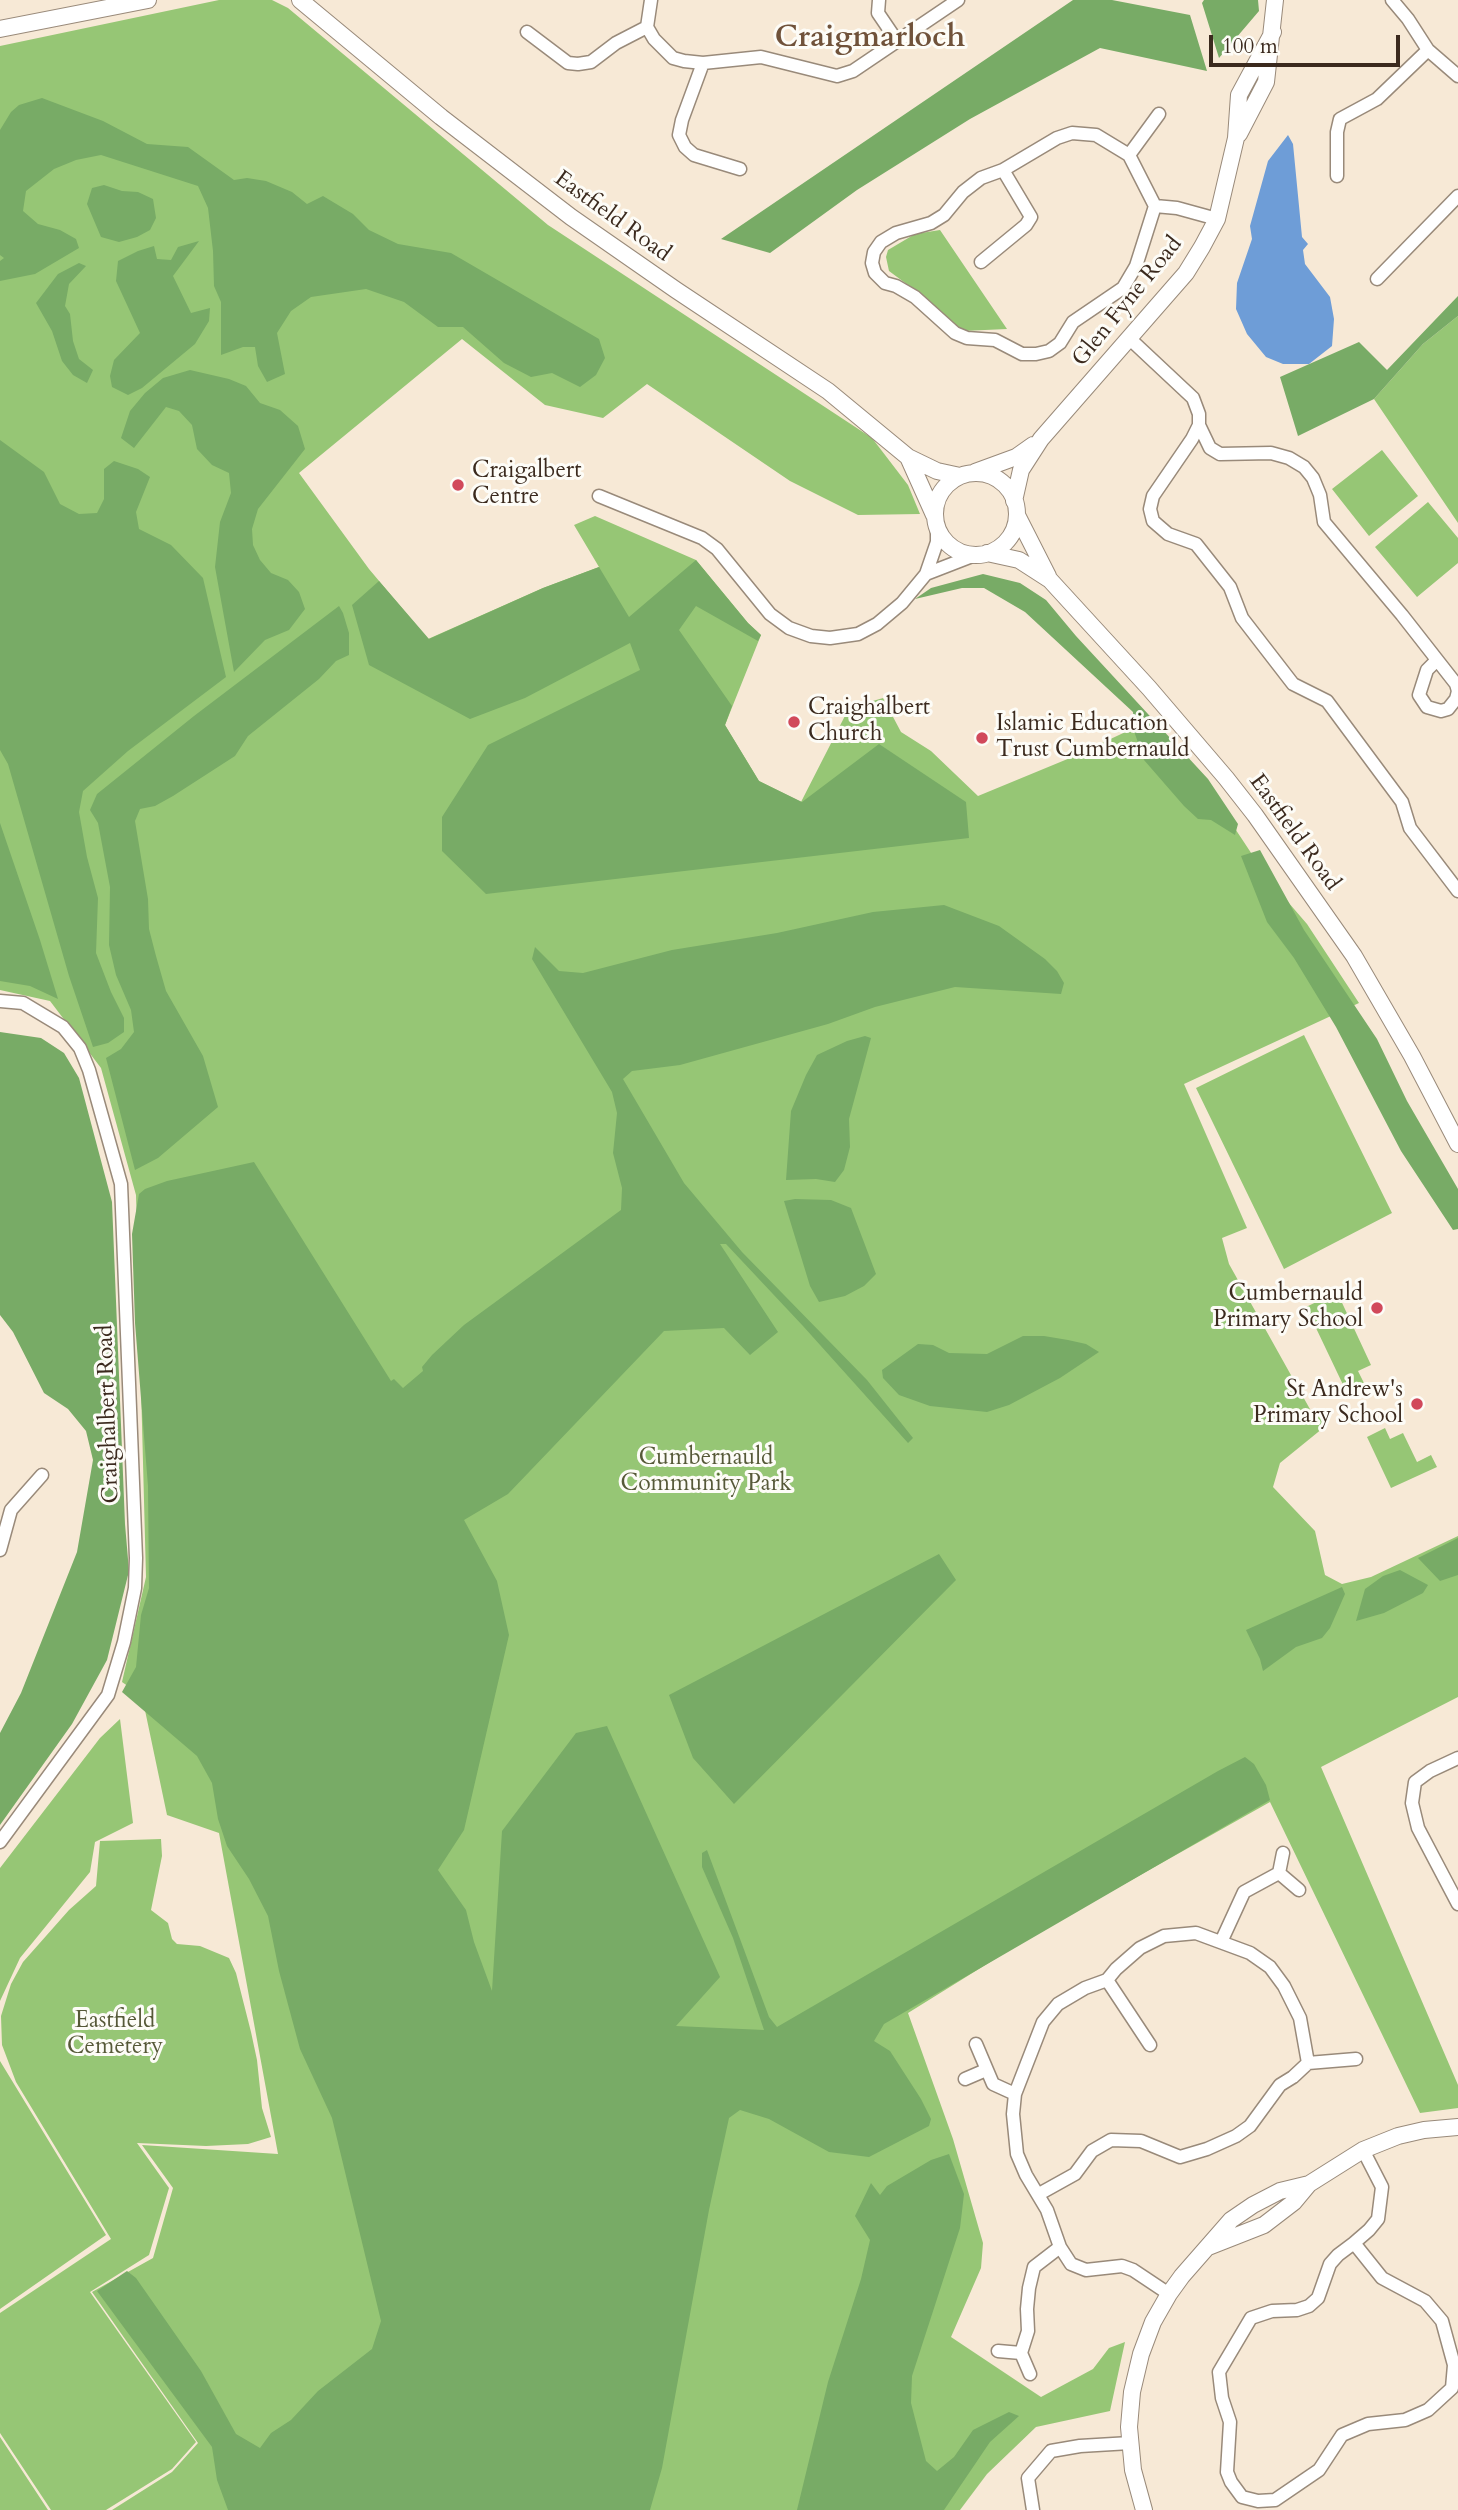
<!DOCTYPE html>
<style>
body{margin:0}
#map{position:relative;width:1458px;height:2510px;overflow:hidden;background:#f7e9d6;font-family:Cardo,serif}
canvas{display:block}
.scale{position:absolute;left:1209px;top:35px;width:191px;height:32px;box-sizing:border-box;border:4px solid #3b2a1e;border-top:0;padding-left:9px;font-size:21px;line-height:24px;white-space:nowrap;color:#3b2a1e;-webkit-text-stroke:5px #fdfcf7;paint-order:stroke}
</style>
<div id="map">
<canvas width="1458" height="2510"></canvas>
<div class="scale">100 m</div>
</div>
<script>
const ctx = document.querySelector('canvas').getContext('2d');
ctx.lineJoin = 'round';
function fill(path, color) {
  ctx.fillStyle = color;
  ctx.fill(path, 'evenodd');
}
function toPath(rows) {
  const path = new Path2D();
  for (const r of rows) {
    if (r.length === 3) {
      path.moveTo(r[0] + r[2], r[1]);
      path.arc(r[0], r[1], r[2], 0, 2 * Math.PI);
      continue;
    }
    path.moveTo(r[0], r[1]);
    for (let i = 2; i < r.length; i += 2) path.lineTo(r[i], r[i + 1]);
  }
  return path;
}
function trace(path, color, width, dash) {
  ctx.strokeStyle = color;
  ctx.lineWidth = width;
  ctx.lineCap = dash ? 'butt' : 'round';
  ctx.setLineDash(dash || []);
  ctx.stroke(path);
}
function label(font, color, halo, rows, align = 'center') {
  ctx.font = font + ' Cardo,serif';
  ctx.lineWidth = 6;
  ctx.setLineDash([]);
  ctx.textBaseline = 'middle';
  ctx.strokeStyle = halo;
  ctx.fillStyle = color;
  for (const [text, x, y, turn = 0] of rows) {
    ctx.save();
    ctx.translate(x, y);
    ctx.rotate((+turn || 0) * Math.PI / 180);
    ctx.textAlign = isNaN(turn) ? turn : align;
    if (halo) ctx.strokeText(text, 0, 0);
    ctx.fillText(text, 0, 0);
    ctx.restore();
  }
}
const green = toPath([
 [219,0,272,0,288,8,548,225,872,438,908,485,920,514,858,515,790,481,647,384,603,418,545,405,462,339,299,473,369,569,428,639,543,588,599,567,574,525,595,516,696,560,748,623,761,635,725,725,759,781,801,802,849,708,883,698,901,732,931,751,978,796,1070,758,1151,720,1228,818,1269,880,1307,924,1359,1003,1184,1084,1247,1228,1222,1238,1229,1264,1311,1411,1328,1424,1280,1463,1273,1487,1315,1531,1325,1575,1342,1584,1371,1577,1458,1536,1458,1697,1321,1767,1458,2085,1458,2108,1420,2113,1270,1802,1032,1936,908,2013,953,2139,983,2243,981,2268,951,2337,1041,2397,1093,2369,1109,2348,1125,2342,1110,2411,1036,2427,987,2474,960,2510,112,2510,172,2472,198,2443,92,2292,153,2258,173,2188,142,2145,278,2154,219,1833,167,1815,142,1696,122,1682,146,1577,136,1195,101,1068,50,1001,0,990,0,46],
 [940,230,1007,329,963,331,916,291,889,271,886,257,888,250,915,234],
 [1458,316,1458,523,1374,399,1423,344],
 [1382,450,1418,496,1369,536,1332,489],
 [1428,502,1458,538,1458,563,1417,597,1375,547],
 [1304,1035,1392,1213,1284,1269,1196,1088],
 [1337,1292,1371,1365,1358,1371,1364,1383,1346,1391,1306,1307],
 [1385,1428,1390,1439,1403,1433,1417,1462,1431,1455,1437,1467,1391,1488,1367,1437],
 [120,1719,133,1823,95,1842,90,1872,20,1958,0,2001,0,1868,100,1738],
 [161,1839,162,1856,151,1910,168,1923,172,1939,177,1944,200,1946,229,1958,236,1973,251,2032,257,2060,262,2108,271,2137,248,2144,206,2146,137,2143,169,2188,149,2255,90,2292,196,2442,172,2469,106,2510,51,2510,0,2433,0,2313,111,2239,16,2082,2,2045,1,2016,11,1984,23,1962,69,1910,96,1886,100,1841],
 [0,2061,106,2235,0,2309],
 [0,2437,48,2510,0,2510]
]);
const forest = toPath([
 [1073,0,1112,0,1190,15,1207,71,1100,48,970,119,857,190,770,253,721,239],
 [1204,0,1258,0,1259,11,1219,58,1202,3],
 [42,98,103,121,147,144,188,147,234,180,247,178,266,181,292,192,307,204,323,196,353,214,369,230,398,244,451,253,599,339,605,358,596,375,580,387,552,373,531,377,504,363,463,327,438,327,404,302,366,289,311,297,291,311,277,333,285,374,267,382,258,366,255,347,243,347,221,355,221,302,214,286,213,251,208,208,198,186,101,155,76,160,54,169,26,191,23,211,38,224,60,230,76,239,79,248,35,274,0,281,0,261,4,258,0,255,0,130,11,112,19,105],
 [104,185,122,191,138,192,153,199,156,218,150,230,137,237,119,242,101,237,87,204,92,188],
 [199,241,173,276,191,313,210,308,209,321,195,344,142,388,128,395,112,387,110,376,114,360,140,333,116,281,118,261,138,251,154,246,157,259,171,260,178,247],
 [79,263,86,266,69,284,65,306,70,314,73,341,79,359,93,370,87,383,73,375,62,361,52,331,36,303,58,274],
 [1458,296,1458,316,1423,344,1374,399,1298,436,1280,377,1359,342,1387,370],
 [190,370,229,379,246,386,260,403,280,410,298,426,305,449,258,509,252,529,253,545,260,560,271,573,288,580,299,592,305,609,289,630,265,640,234,672,215,567,220,522,231,493,229,473,212,465,197,449,192,425,179,411,166,407,134,448,121,438,130,411,145,393,163,378],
 [0,440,44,472,60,504,79,514,97,513,104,499,104,469,114,461,138,469,150,477,136,512,139,529,171,545,203,578,226,677,128,751,83,791,79,812,87,857,98,898,96,953,111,992,124,1018,124,1032,108,1043,93,1047,69,976,8,764,0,750],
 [696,560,748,623,761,635,758,641,696,606,679,630,732,706,725,725,759,781,802,802,879,744,966,802,969,838,486,894,442,851,442,817,488,745,640,670,630,643,525,698,470,719,369,665,352,605,379,581,429,639,543,588,599,567,629,617],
 [983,574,1020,583,1046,600,1076,636,1208,779,1238,824,1235,835,1211,820,1198,819,1184,806,1144,760,1135,734,1133,712,1025,612,984,588,962,588,915,599,931,588],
 [339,606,343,613,349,633,349,655,336,661,319,679,248,736,235,756,173,796,155,806,140,809,135,821,148,899,149,929,156,956,166,991,203,1056,218,1107,158,1158,135,1170,106,1058,121,1049,134,1032,131,1010,116,975,109,945,110,887,98,823,90,810,97,794,194,716],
 [0,823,40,940,58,999,30,986,0,981],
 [1260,850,1304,930,1377,1039,1407,1101,1458,1189,1458,1229,1453,1230,1401,1151,1336,1027,1294,958,1267,922,1241,856],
 [944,905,999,926,1045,959,1057,971,1064,983,1061,994,955,987,875,1007,828,1024,680,1065,632,1071,623,1079,684,1183,742,1252,867,1380,913,1438,908,1443,803,1326,726,1244,720,1244,778,1332,750,1355,724,1328,664,1331,508,1494,464,1520,497,1581,509,1635,464,1830,438,1870,466,1910,474,1942,492,1991,502,1831,576,1733,607,1726,720,1977,676,2026,764,2030,733,1938,702,1867,702,1853,707,1850,769,2017,777,2027,1218,1771,1245,1757,1254,1764,1266,1785,1270,1800,884,2024,874,2041,890,2051,921,2099,931,2119,929,2126,869,2157,829,2152,769,2119,740,2110,729,2118,709,2210,662,2468,650,2510,228,2510,217,2480,212,2447,97,2291,127,2271,136,2278,201,2371,236,2434,260,2448,271,2433,291,2420,318,2391,372,2349,381,2321,332,2118,300,2049,279,1971,268,1916,249,1879,227,1846,218,1819,212,1783,197,1756,122,1692,136,1667,141,1615,149,1588,148,1486,135,1323,132,1234,139,1194,145,1189,167,1181,254,1162,391,1381,394,1379,403,1388,423,1371,422,1367,432,1355,464,1325,621,1210,622,1188,613,1153,617,1113,612,1092,532,959,535,947,559,971,583,973,672,950,777,933,873,912],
 [0,1032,41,1038,64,1053,79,1078,112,1202,125,1524,129,1571,107,1660,72,1724,0,1825,0,1733,21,1693,77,1552,93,1460,86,1431,68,1409,44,1393,13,1332,0,1315],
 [865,1036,871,1038,849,1119,850,1147,844,1170,835,1182,816,1179,786,1180,791,1111,806,1075,817,1055,847,1041],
 [795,1199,831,1200,851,1208,876,1274,864,1286,845,1296,819,1302,810,1286,784,1201],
 [1023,1336,1044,1336,1068,1340,1086,1344,1099,1352,1060,1378,1009,1405,987,1412,930,1406,899,1395,883,1378,882,1370,918,1344,933,1345,949,1353,987,1354],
 [1458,1538,1458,1575,1440,1581,1418,1558],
 [939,1554,956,1580,734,1804,693,1758,669,1695],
 [1400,1570,1428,1585,1423,1593,1384,1613,1356,1621,1365,1589,1383,1576],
 [1342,1587,1345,1594,1330,1628,1322,1638,1296,1647,1263,1671,1260,1659,1246,1630],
 [949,2154,964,2194,960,2228,912,2376,911,2403,926,2461,937,2471,954,2457,973,2430,1009,2412,1019,2416,990,2442,944,2510,797,2510,828,2382,861,2279,870,2240,855,2216,871,2183,880,2195,887,2186,931,2160]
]);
const water = toPath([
 [1288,135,1293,144,1302,237,1308,244,1303,250,1305,264,1330,297,1334,319,1332,346,1309,364,1283,364,1266,357,1247,334,1236,309,1237,283,1252,239,1250,226,1268,161]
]);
const street = toPath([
 [651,0,647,27,654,39,673,58,684,61,703,63,761,57,837,76,853,71,958,0],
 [879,0,878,13,897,41],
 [1392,0,1408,19,1428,50,1458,76],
 [527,32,568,63,578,64,591,62,616,43,647,27],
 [703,63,682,120,679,135,685,147,694,155,740,169],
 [1129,155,1159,114],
 [1337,176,1337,132,1340,119,1377,99,1428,50],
 [1155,206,1136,266,1123,288,1073,322,1060,343,1049,351,1036,354,1022,354,995,340,967,338,955,333,915,297,896,286,885,283,875,273,872,263,874,252,881,242,896,233,931,223,944,215,963,192,981,178,1003,170,1057,138,1072,133,1096,135,1129,155,1155,206,1177,208,1217,219],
 [981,262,1026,225,1031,217,1003,170],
 [1377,279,1458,196],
 [1130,339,1193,398,1199,414,1199,425,1192,439,1153,496,1150,509,1153,521,1168,534,1196,544,1230,587,1242,618,1293,684,1327,701,1402,802,1410,828,1458,891],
 [1199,425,1210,448,1220,454,1271,453,1289,458,1304,467,1313,478,1320,495,1324,522,1402,615,1456,684,1458,691,1456,699,1448,709,1441,711,1427,707,1419,695,1427,670,1437,660],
 [599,496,702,538,717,549,770,614,789,628,811,636,830,638,858,634,877,624,902,603,926,574,937,542,937,525],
 [926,574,975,555],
 [0,1001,23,1003,63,1027,80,1048,89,1070,121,1184,136,1558,135,1588,124,1642,108,1695,0,1842],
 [0,1550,11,1510,42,1475],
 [1458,1758,1430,1771,1415,1782,1412,1803,1418,1828,1458,1904],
 [1279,1873,1299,1890],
 [1221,1942,1244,1892,1279,1873,1283,1853],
 [1107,1980,1150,2045],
 [976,2044,993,2084,1015,2094],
 [1308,2063,1356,2059],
 [965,2079,986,2070],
 [1039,2194,1075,2174,1092,2151,1111,2140,1141,2141,1180,2157,1207,2149,1236,2136,1250,2126,1280,2085,1293,2077,1308,2063,1300,2018,1284,1986,1270,1967,1250,1953,1196,1933,1164,1936,1140,1948,1116,1969,1107,1980,1085,1988,1058,2004,1043,2022,1015,2094,1013,2114,1017,2154,1026,2175,1047,2210,1060,2247,1071,2264,1086,2270,1122,2266,1133,2270,1169,2294],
 [1354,2243,1382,2278,1425,2301,1442,2321,1454,2365,1452,2388,1428,2410,1405,2420,1368,2424,1342,2435,1319,2470,1275,2500,1258,2501,1242,2497,1231,2482,1227,2472,1230,2422,1222,2398,1219,2372,1251,2318,1272,2311,1297,2310,1309,2306,1318,2298,1330,2264,1338,2255,1354,2243,1369,2230,1378,2219,1382,2187,1363,2150],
 [998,2351,1021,2353],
 [1030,2374,1021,2353,1028,2331,1027,2309,1029,2288,1034,2267,1060,2247],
 [1033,2510,1028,2478,1051,2451,1080,2446,1130,2443]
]);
const secondary = toPath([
 [300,0,441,117,571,217,676,290,828,391,908,457,937,471,960,476],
 [0,29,148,0],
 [1239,134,1266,82,1275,0],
 [908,457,934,515],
 [975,472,1016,457,1033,445],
 [976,514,41],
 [1014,501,1021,470,1041,439,1186,273,1202,247,1217,219,1236,138,1239,95,1273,32],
 [1017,515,1048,576],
 [987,553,1019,560,1050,580,1149,688,1226,778,1255,815,1354,956,1412,1056,1458,1144],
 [1208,2247,1264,2225,1294,2202,1309,2184,1363,2150,1398,2136,1424,2130,1458,2127],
 [1144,2510,1133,2470,1129,2427,1132,2392,1141,2354,1153,2322,1169,2294,1182,2276,1231,2220,1253,2205,1280,2191,1309,2184]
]);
const markers = [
 [458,485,7,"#d1495b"],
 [794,722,7,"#d1495b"],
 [982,738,7,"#d1495b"],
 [1377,1308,7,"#d1495b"],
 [1417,1404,7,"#d1495b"]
];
const streetNames = [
 ["Eastfield Road",612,217,36],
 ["Glen Fyne Road",1128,302,-51],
 ["Eastfield Road",1294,833,54],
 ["Craighalbert Road",109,1414,-92]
];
const poiNames = [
 ["Craigalbert",472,472],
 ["Centre",472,498],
 ["Craighalbert",808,709],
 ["Church",808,735],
 ["Islamic Education",996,725],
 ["Trust Cumbernauld",996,751],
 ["Cumbernauld",1363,1295,"right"],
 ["Primary School",1363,1321,"right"],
 ["St Andrew's",1403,1391,"right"],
 ["Primary School",1403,1417,"right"]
];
const parkNames = [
 ["Cumbernauld",706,1459],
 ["Community Park",706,1485],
 ["Eastfield",115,2022],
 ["Cemetery",115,2048]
];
const districtNames = [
 ["Craigmarloch",870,39]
];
fill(green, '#96c675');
fill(forest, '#78ab66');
fill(water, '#6e9dd7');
trace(street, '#998a7a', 15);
trace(secondary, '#998a7a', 18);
trace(street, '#fff', 12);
trace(secondary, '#fff', 16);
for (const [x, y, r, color] of markers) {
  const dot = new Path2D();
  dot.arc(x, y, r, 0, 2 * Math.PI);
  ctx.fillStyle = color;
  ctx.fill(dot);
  trace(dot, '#fdfcf7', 2.5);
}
label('23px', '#3b2a1e', '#fdfcf7', streetNames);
label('23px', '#3b2a1e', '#fdfcf7', poiNames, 'left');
label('23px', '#565938', '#fdfcf7', parkNames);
label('bold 30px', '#70523a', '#fdfcf7', districtNames);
</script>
